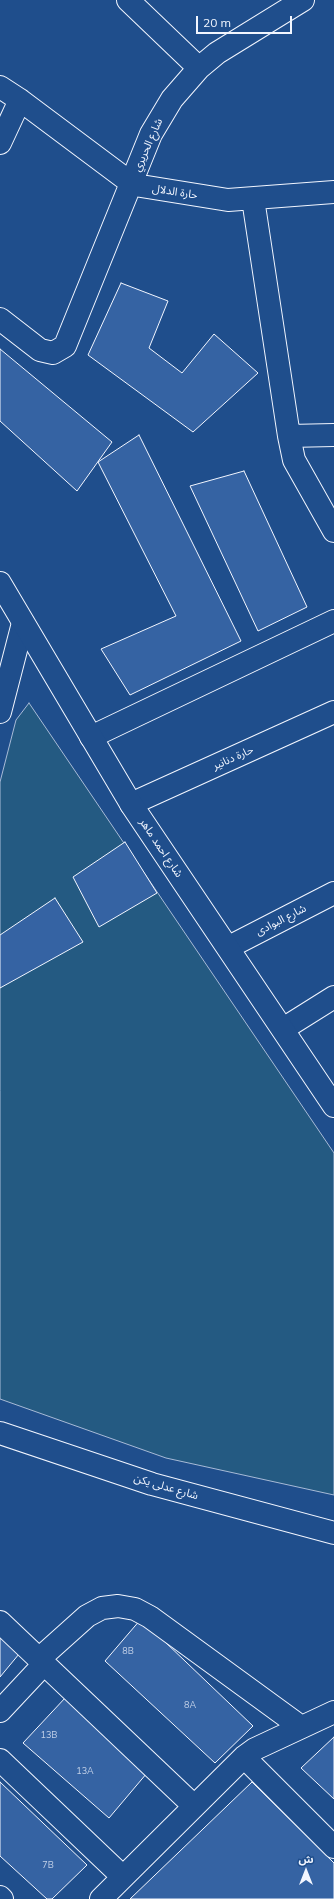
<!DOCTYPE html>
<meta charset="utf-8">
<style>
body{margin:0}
#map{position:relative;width:334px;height:1899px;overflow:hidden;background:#1f4e8c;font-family:Mulish,"Noto Sans Arabic",sans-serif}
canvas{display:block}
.north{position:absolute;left:286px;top:1851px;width:40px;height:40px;-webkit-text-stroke:3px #1f4e8c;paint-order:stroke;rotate:0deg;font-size:11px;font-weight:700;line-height:16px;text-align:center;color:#f2f6ff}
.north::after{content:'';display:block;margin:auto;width:14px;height:18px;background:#f2f6ff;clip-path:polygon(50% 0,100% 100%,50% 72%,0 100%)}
.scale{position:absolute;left:196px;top:16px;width:96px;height:18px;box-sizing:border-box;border:2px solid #f2f6ff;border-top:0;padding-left:5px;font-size:12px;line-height:14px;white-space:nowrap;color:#f2f6ff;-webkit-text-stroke:3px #1f4e8c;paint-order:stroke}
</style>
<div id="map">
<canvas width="334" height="1899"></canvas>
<div class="north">ش</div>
<div class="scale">20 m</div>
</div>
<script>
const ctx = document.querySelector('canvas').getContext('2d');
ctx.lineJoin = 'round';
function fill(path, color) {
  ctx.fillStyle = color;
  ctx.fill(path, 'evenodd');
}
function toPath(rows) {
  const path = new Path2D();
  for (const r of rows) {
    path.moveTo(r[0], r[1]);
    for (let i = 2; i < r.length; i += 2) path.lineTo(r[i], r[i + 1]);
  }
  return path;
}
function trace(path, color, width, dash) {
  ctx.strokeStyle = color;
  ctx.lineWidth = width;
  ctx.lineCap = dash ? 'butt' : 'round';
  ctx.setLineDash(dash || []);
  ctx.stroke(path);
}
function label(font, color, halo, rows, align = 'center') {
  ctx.font = font + ' Mulish,"Noto Sans Arabic",sans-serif';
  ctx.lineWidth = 3;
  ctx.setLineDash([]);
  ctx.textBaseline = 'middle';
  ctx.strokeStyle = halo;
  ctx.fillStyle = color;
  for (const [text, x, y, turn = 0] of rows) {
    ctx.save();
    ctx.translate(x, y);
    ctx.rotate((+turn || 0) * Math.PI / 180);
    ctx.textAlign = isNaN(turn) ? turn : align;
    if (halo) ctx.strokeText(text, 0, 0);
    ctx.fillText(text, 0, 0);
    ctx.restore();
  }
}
const green = toPath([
 [29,703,334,1153,334,1495,166,1458,0,1399,0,782,16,720,29,703]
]);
const building = toPath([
 [121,283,168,301,149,348,182,373,214,334,258,373,193,432,88,355,121,283],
 [0,349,112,442,77,491,0,421,0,349],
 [139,435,241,641,130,695,101,649,176,616,98,462,139,435],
 [244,471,307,607,258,631,190,486,244,471],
 [125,842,157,893,99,927,73,877,125,842],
 [55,898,83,942,0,988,0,935,55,898],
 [141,1619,253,1726,215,1763,105,1661,141,1619],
 [0,1628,24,1648,0,1677,0,1628],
 [66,1697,147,1773,109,1818,23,1743,66,1697],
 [334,1737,334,1799,301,1768,334,1737],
 [0,1782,87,1865,52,1899,47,1899,0,1856,0,1782],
 [252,1782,334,1863,334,1899,130,1899,252,1782]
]);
const minor = toPath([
 [128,0,199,68],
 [0,87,20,100,131,183,141,186,228,200,334,192],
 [0,143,20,100],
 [253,199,289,436,294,460,334,531],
 [0,319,40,350,53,353,65,346,151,134,172,99,199,68,217,53,303,0],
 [289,436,334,435],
 [0,712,23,623],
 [91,737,334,621],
 [131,804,334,712],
 [229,947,334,893],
 [283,1029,334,997],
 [0,1433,152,1484,334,1533],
 [0,1622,194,1806],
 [39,1659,87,1616,102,1608,118,1606,135,1609,150,1617,301,1727],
 [0,1711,44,1664],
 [244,1757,334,1847],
 [0,1760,123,1877],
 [0,1897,2,1899],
 [101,1899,244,1757,255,1749,334,1712]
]);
const major = toPath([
 [0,583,131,804,334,1106]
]);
const numberNames = [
 ["8B",128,1651],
 ["8A",190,1705],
 ["13B",49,1735],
 ["13A",85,1771],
 ["7B",48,1865]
];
const streetNames = [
 ["شارع الحريري",148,145,-66],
 ["حارة الدلال",175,192,9],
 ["حارة دنانير",233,758,-24],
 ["شارع احمد ماهر",161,848,56],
 ["شارع البوادى",281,920,-27],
 ["شارع عدلى يكن",166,1487,16]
];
fill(green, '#245a82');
trace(green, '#a8bbd7', 1);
fill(building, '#3563a3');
trace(building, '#f2f6ff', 1);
trace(minor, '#f2f6ff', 24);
trace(major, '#f2f6ff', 24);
trace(minor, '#1f4e8c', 22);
trace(major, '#1f4e8c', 22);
label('9px', '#c3d1e8', null, numberNames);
label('11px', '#f2f6ff', '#1f4e8c', streetNames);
</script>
